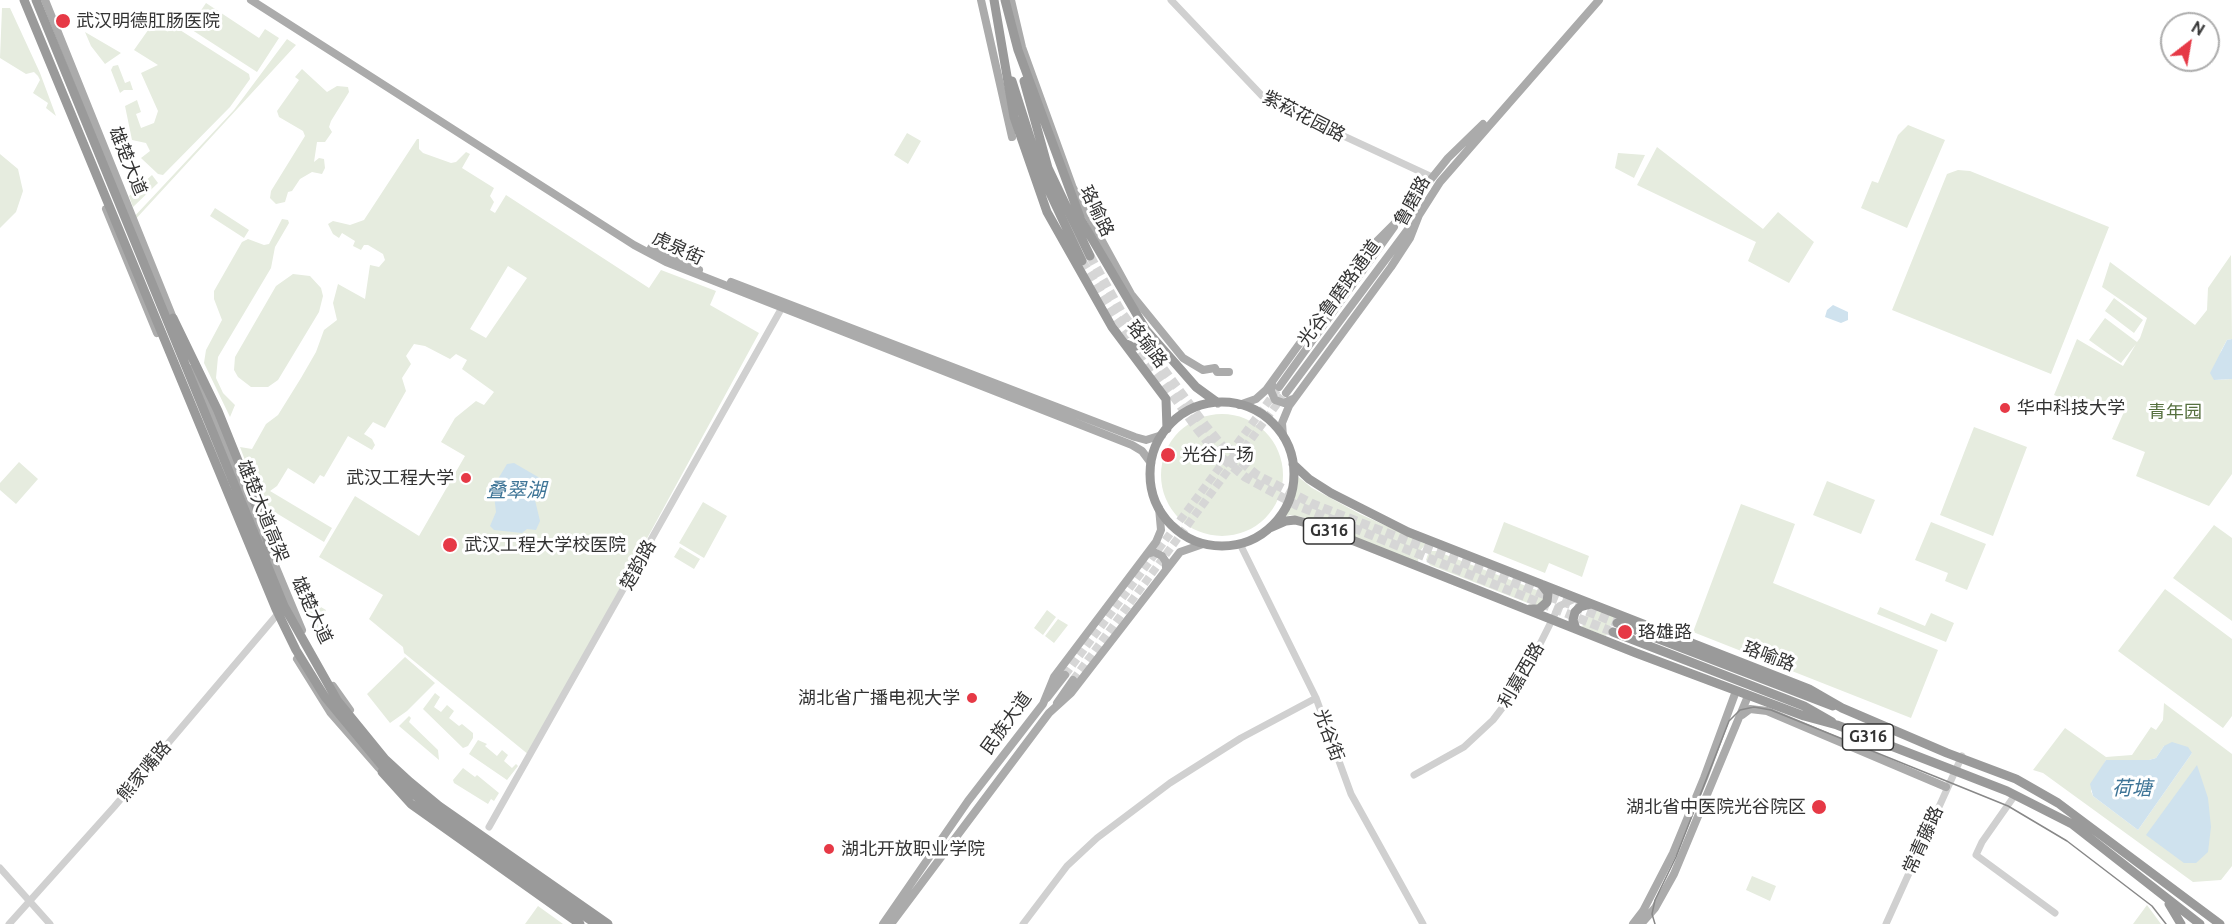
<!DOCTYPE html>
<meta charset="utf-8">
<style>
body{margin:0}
#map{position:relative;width:2232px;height:924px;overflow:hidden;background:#fff;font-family:Ubuntu,sans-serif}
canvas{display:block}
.north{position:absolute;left:2160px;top:12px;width:60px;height:60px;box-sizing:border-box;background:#fff;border:2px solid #adadad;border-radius:50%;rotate:31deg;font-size:16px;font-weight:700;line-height:24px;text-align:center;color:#333}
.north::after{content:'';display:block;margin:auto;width:21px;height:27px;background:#e63946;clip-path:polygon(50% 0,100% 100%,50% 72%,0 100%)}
</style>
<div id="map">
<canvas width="2232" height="924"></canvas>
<div class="north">N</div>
</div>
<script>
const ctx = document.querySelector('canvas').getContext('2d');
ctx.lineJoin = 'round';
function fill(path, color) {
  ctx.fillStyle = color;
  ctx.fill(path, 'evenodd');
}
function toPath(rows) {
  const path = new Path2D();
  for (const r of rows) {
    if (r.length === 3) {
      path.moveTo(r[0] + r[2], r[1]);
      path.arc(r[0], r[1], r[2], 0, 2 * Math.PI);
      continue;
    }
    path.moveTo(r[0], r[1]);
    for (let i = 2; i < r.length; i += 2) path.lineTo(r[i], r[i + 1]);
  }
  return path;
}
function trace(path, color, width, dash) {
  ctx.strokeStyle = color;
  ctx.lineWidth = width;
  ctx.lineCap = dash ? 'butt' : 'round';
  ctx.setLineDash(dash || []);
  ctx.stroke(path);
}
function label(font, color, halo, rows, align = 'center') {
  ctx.font = font + ' Ubuntu,"Noto Sans SC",sans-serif';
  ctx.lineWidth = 6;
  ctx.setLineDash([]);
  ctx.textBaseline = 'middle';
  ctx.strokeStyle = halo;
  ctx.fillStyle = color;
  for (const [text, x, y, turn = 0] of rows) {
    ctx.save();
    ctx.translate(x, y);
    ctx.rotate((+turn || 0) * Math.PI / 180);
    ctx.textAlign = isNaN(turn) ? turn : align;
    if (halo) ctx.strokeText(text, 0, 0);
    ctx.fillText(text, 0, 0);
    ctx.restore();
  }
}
const green = toPath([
 [206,3,259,38,265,29,279,38,257,72,189,28],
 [2,8,10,8,40,73,56,116,46,108,48,103,33,93,40,80,38,76,34,72,26,74,0,58],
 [158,16,249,74,250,79,230,107,163,175,158,174,141,158,150,151,146,143,132,140,125,106,137,100,141,112,136,114,141,128,154,123,158,111,141,73,158,65,134,50],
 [85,32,121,53,105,64,91,46],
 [287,39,296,45,133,222,132,219,234,110],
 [118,65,125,83,130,81,133,90,124,90,120,93,111,70,113,66],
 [302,69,327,92,337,86,348,87,349,92,331,121,329,127,332,132,325,142,317,142,314,162,319,158,324,159,325,168,322,174,312,172,300,179,292,191,288,192,285,202,276,204,270,198,271,191,305,136,303,131,279,117,277,111,299,80,295,77],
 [1908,125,1945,140,1907,228,1861,208,1872,181,1878,183,1898,135],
 [907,133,921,141,908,164,894,155],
 [417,139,419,139,419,149,423,153,451,163,456,162,466,152,470,154,462,168,494,188,490,196,494,202,490,210,495,213,506,195,649,288,661,270,716,291,710,305,759,333,529,755,404,653,403,647,369,619,383,595,319,557,355,496,419,536,465,456,441,442,455,418,476,401,484,405,494,392,462,369,467,360,456,354,450,359,425,346,414,344,406,356,411,364,402,378,406,391,385,428,373,422,364,434,372,439,375,445,372,450,348,436,324,477,320,475,314,484,288,468,277,486,270,491,332,528,324,542,263,505,263,508,240,447,252,449,266,424,278,415,301,378,316,352,324,330,337,320,333,303,338,284,365,299,370,265,379,267,385,260,383,254,368,245,364,245,361,250,353,246,355,241,342,233,339,238,333,234,328,224,333,221,350,225,364,220],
 [508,266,527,278,486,338,470,329],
 [1657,147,1763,229,1778,212,1814,242,1789,283,1748,261,1756,242,1637,185],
 [1618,153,1645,155,1634,178,1615,168],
 [0,154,18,169,23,191,16,212,0,228],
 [1958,170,1970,171,2109,227,2051,374,1892,310,1947,174],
 [152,175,158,183,133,207,129,196],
 [215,208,249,230,244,238,210,216],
 [282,219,288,220,289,223,275,247,271,268,218,357,216,378,223,393,235,405,230,417,204,363,206,350,222,320,214,299,214,291,242,242,248,239,264,245,269,244],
 [2231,255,2232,339,2227,340,2221,351,2215,380,2232,379,2232,474,2209,506,2136,476,2145,452,2112,439,2124,412,2102,402,2097,413,2054,395,2077,339,2123,366,2136,344,2121,363,2089,340,2105,318,2137,342,2140,338,2147,318,2102,287,2110,262,2195,325,2207,310,2208,288],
 [293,274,310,276,321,288,323,296,319,312,278,380,268,387,251,387,238,377,234,370,235,357,276,286],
 [2114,298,2143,320,2134,333,2105,311],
 [1222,475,61],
 [1974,427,2027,447,1993,536,1940,515],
 [19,462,38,479,16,504,0,490,0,483],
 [1296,475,1312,488,1360,514,1426,544,1419,552,1418,562,1302,517,1290,515,1282,518,1292,501],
 [1827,481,1875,500,1861,534,1813,515],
 [703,502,727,516,704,558,679,543],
 [1741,504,1795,524,1773,583,1938,650,1911,718,1693,632],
 [1504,522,1589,556,1582,577,1549,563,1545,573,1493,552],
 [1931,522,1986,544,1967,590,1945,581,1948,573,1915,560],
 [2214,525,2232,538,2232,621,2173,578],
 [680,547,700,559,694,569,674,557],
 [1429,551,1436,551,1539,591,1544,598,1540,605,1533,605,1430,565,1426,560],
 [2165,589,2232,639,2232,716,2223,728,2118,651],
 [307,599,326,610,316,632,303,605],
 [1880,607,1925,626,1931,613,1954,623,1946,642,1877,614],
 [1589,608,1614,617,1606,636,1582,627],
 [1047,610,1056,617,1043,635,1034,628],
 [1058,619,1068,625,1054,643,1045,636],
 [405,657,435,683,407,711,390,723,367,694],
 [435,693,440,697,434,707,441,712,447,705,454,711,449,718,459,726,462,724,473,733,473,738,468,746,463,748,423,709],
 [2164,703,2232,754,2232,866,2221,880,2193,882,2043,773,2033,770,2065,728,2106,757,2132,755,2151,727,2156,730,2163,720],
 [2164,746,2192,753,2138,830,2093,796,2091,791,2106,760,2149,760,2156,758],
 [409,716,411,718,409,722,438,750,439,760,399,726],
 [478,740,487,744,485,746,497,756,502,750,508,755,504,761,512,768,516,764,518,766,507,780,469,754],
 [463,768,475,777,477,775,499,793,494,801,491,799,488,804,454,783,453,780],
 [1752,876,1776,886,1770,901,1746,890],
 [2147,905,2161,924,2133,924],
 [538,906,563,924,525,924]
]);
const water = toPath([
 [1833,305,1848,312,1848,320,1841,323,1825,317,1827,310],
 [2232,339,2232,379,2214,380,2210,373,2227,340],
 [514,463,545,481,544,487,538,490,535,500,540,521,536,530,527,529,522,533,494,530,490,526,496,512,494,495,498,479,507,464],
 [2172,742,2188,747,2192,753,2138,830,2093,796,2090,784,2106,760,2149,760,2156,758,2164,746],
 [2197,765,2208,798,2211,827,2208,852,2196,863,2184,863,2146,835]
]);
const majorTunnel = toPath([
 [1065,675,1277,390],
 [1073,680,1283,396]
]);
const highwayTunnel = toPath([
 [1090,256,1122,313,1205,425,1224,448,1257,475,1313,504,1617,623],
 [1082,261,1116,317,1198,430,1216,453,1245,477,1296,505,1613,632]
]);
const minor = toPath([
 [1171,0,1266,100,1432,177],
 [1240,544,1316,698,1351,794,1423,924],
 [1414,775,1464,747,1493,720,1519,686,1559,606,1577,598],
 [2015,795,1982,842,1976,855,2055,913],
 [489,827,784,304],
 [0,868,50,924],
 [9,924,114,807,276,616],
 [1023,924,1067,866,1097,838,1170,783,1241,738,1316,698],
 [1886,924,1962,756]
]);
const major = toPath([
 [45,0,175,323],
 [251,0,634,245,666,262,1132,445,1142,451,1151,463],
 [981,0,1012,137],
 [1011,0,1022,47,1073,188,1131,294,1183,358,1203,370,1215,368,1217,372,1229,372],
 [106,209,157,333],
 [651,248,699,270],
 [731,282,1135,437,1146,440,1162,435],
 [193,368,302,630],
 [1272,384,1271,391,1275,400,1284,403,1293,399],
 [1279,387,1394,227],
 [1286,393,1415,220],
 [1239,405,1256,399,1266,390,1366,252,1399,219,1448,158,1483,124],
 [1283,436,1282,423,1289,406,1391,267,1410,238,1419,215,1440,182,1599,0],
 [1147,554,1154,552,1162,556,1166,562,1166,568],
 [297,659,330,712,379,768],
 [333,686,350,710],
 [1047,698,1065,675],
 [1057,703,1073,680],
 [1742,715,1750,709,1767,711,1946,787],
 [883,924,968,801,1043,704,1054,677,1156,542,1161,530,1159,508],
 [891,924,1049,713,1071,693,1180,552,1203,544],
 [1633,924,1643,911,1673,853,1704,778,1736,691],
 [1641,924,1655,908,1674,874,1748,696]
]);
const highway = toPath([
 [994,0,1014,117,1047,212,1112,327,1166,399,1167,429],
 [1005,0,1018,50,1081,220,1146,330,1196,387,1218,403],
 [1012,81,1043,178,1082,261],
 [1024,81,1048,168,1090,256],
 [1126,344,1133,347,1142,344,1146,339,1146,330],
 [1222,474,72],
 [1293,464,1309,479,1331,493,1408,532,1809,689,1842,708,1947,753,2016,779,2058,803,2220,924],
 [255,503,264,524,270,555],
 [1270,528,1286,521,1295,520,1314,525,1636,653,1804,716,1837,725,2007,791,2072,824,2200,924],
 [1530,609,1539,609,1547,602,1548,593,1541,584],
 [1617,623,1833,706],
 [1576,629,1573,620,1575,612,1580,607,1591,604],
 [1613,632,1804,706,1832,722],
 [2169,904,2181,924]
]);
const tram = toPath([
 [1655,924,1652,914,1655,900,1676,857,1729,721,1740,710,1754,707,1771,710,2008,806,2067,841,2152,906,2166,924]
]);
const highwayBridge = toPath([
 [24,0,276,609,296,650,325,697,383,767,434,812,596,924],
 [36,0,284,606,337,700,385,759,410,782,439,806,608,924],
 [173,318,218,411,255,503],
 [382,772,411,804,580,924]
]);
const markers = [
 [63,21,8,"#e63946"],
 [2005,408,6,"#e63946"],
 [1168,455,8,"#e63946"],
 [466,478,6,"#e63946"],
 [450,545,8,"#e63946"],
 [1625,632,8,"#e63946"],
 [972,698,6,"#e63946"],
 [1819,807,8,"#e63946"],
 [829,849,6,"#e63946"]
];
const shields = [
 [1329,531,51],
 [1868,737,51]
];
const shieldNames = [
 ["G316",1329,531],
 ["G316",1868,737]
];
const poiNames = [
 ["武汉明德肛肠医院",76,21],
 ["华中科技大学",2017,408],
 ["光谷广场",1182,455],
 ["武汉工程大学",454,478,"right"],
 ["武汉工程大学校医院",464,545],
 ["珞雄路",1638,632],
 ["湖北省广播电视大学",960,698,"right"],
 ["湖北省中医院光谷院区",1806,807,"right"],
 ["湖北开放职业学院",841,849]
];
const streetNames = [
 ["紫菘花园路",1304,116,27],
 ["雄楚大道",128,161,68],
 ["鲁磨路",1412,201,-61],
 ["珞喻路",1097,211,64],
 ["虎泉街",678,248,25],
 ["光谷鲁磨路通道",1339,293,-54],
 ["珞瑜路",1147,344,53],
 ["雄楚大道高架",263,511,68],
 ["楚韵路",638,565,-61],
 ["雄楚大道",312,610,65],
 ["珞喻路",1769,656,21],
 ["利嘉西路",1521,675,-60],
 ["民族大道",1006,723,-54],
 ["光谷街",1329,735,70],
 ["熊家嘴路",144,771,-50],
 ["常青藤路",1923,840,-66]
];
const parkNames = [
 ["青年园",2175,412]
];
const waterNames = [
 ["叠翠湖",516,490],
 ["荷塘",2132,788]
];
fill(green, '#e6ecdf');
fill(water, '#cfe2ee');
trace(majorTunnel, '#d6d6d6', 8, [8, 4]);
trace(highwayTunnel, '#d6d6d6', 9, [9, 4.5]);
trace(minor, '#d0d0d0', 7);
trace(major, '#ababab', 8);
trace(highway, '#9a9a9a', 9);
trace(tram, '#888', 1.5);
trace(highwayBridge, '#9a9a9a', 9);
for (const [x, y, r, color] of markers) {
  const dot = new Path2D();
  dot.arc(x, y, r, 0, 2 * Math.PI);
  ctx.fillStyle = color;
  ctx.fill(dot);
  trace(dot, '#fff', 2);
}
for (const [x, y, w] of shields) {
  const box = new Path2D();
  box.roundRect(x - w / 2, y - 13, w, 26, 4.5);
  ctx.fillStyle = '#fff';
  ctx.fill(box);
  trace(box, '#333', 1.5);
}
label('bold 16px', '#333', null, shieldNames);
label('18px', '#333', '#fff', poiNames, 'left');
label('18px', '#333', '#fff', streetNames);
label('18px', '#56703f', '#fff', parkNames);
label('italic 20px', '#3f7597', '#fff', waterNames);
</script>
